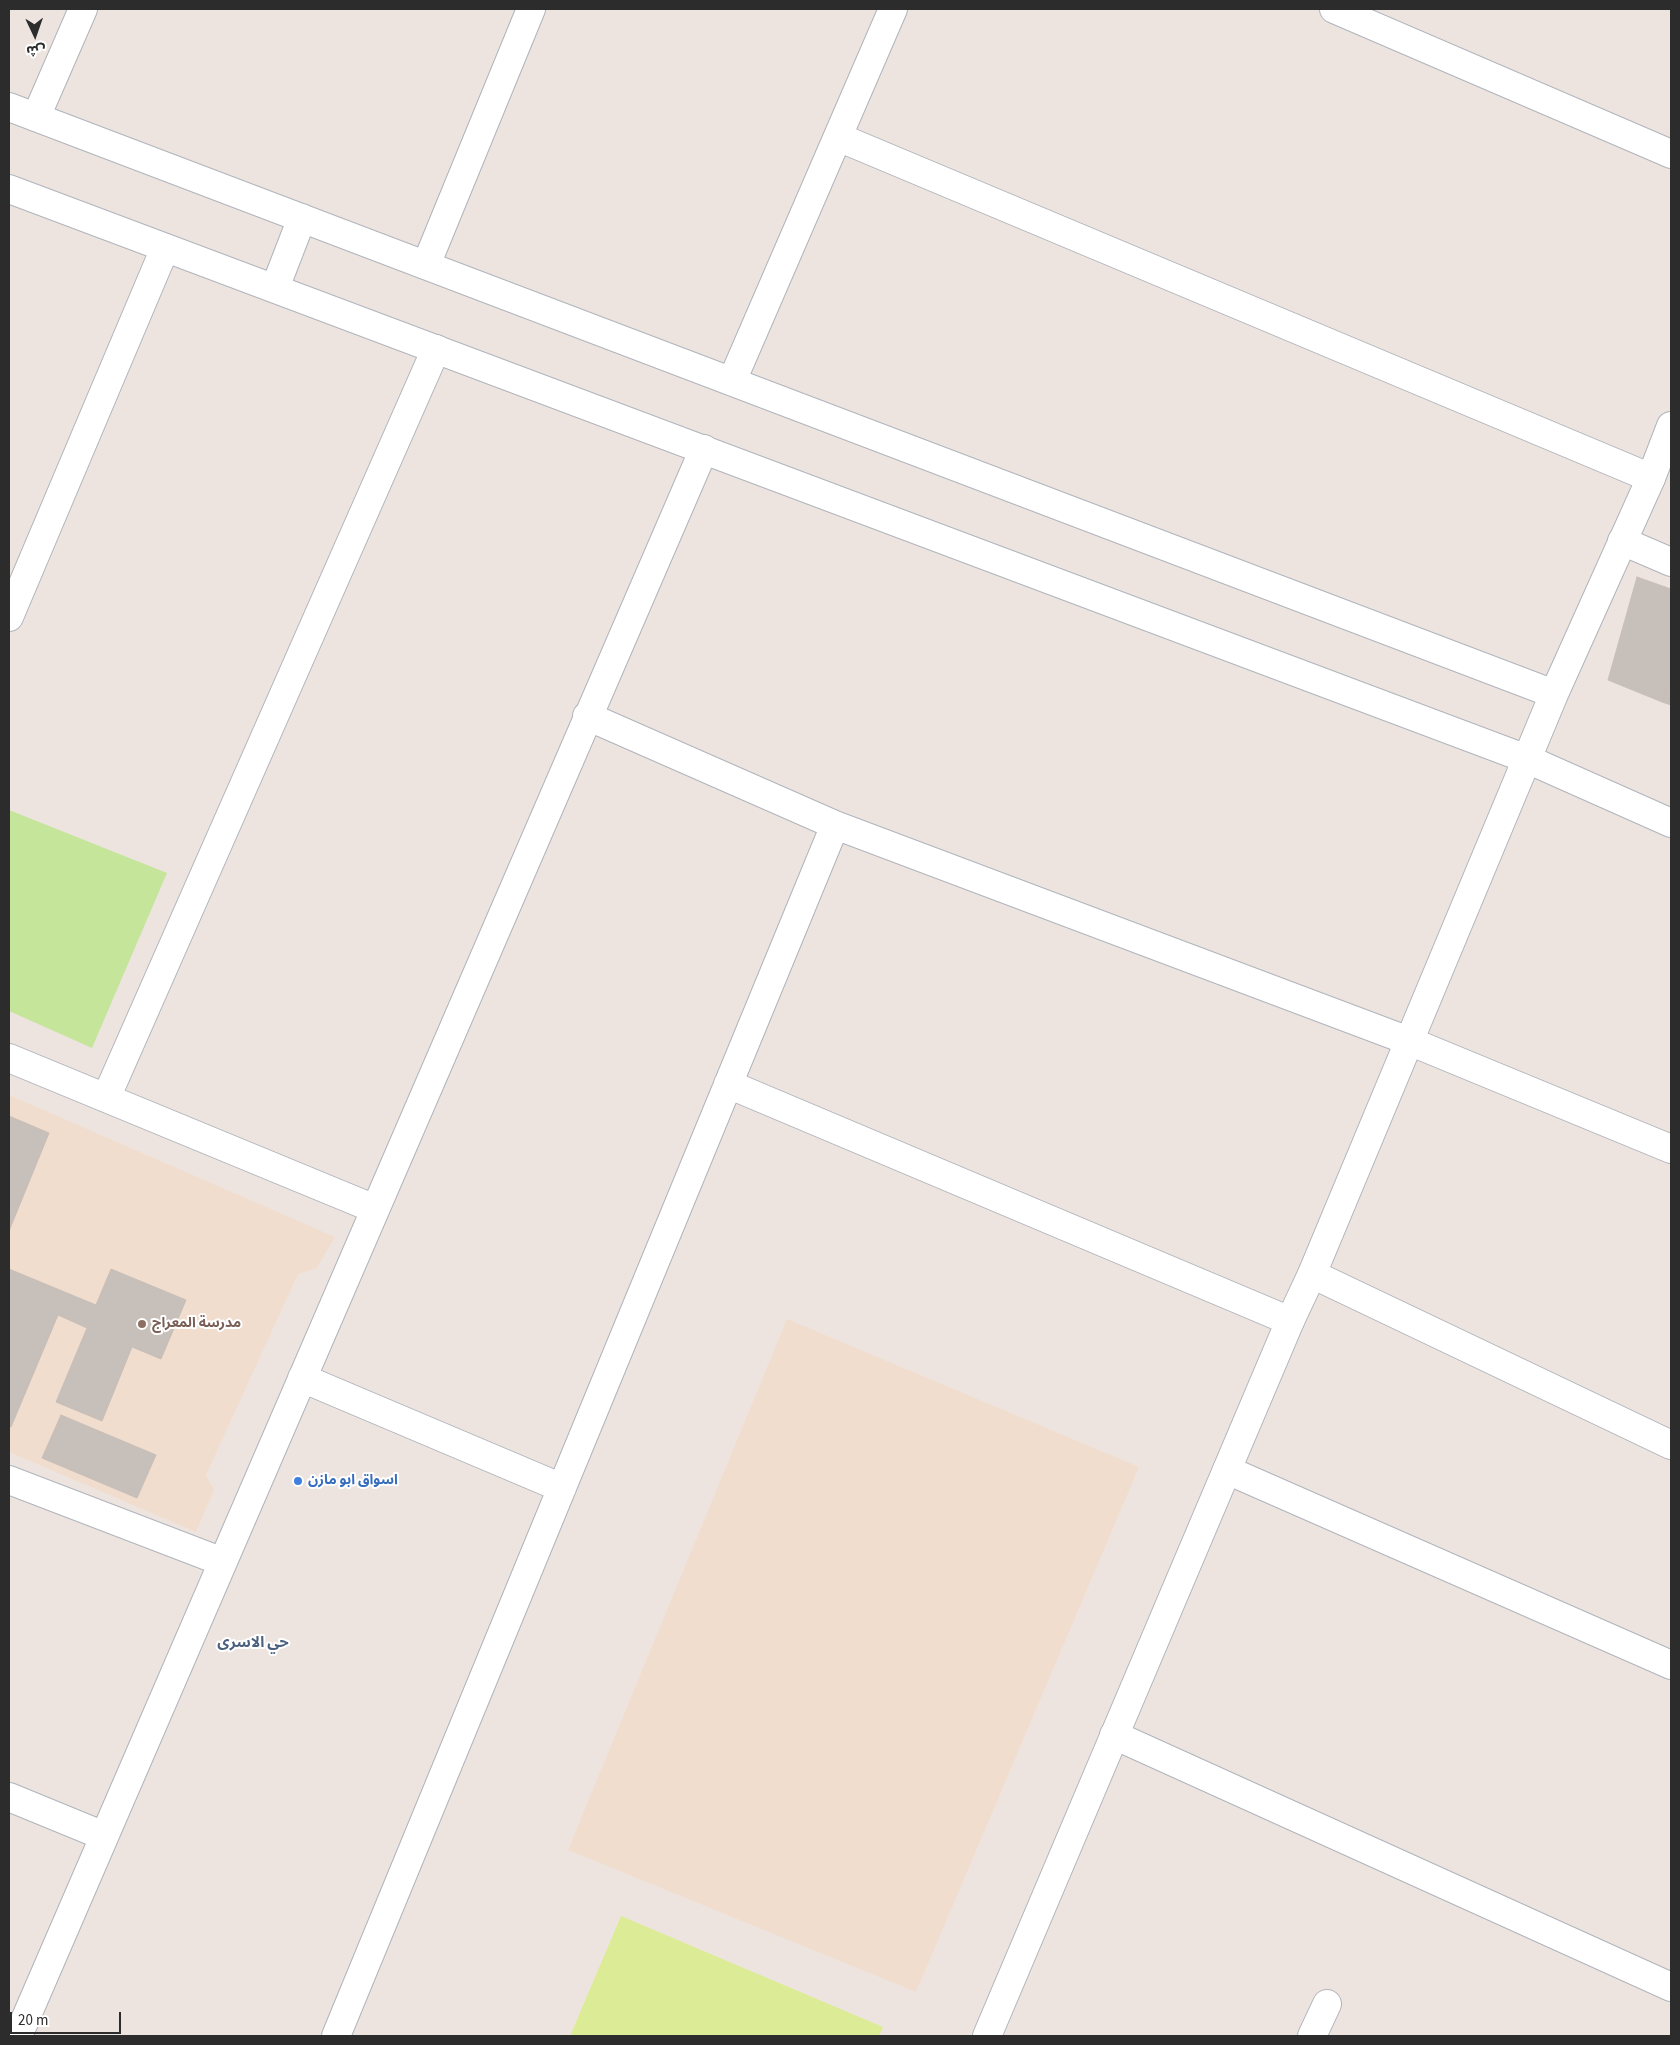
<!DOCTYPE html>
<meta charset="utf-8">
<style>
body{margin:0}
#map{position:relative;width:1680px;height:2045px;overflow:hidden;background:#eee4df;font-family:"Source Sans 3","Noto Sans Arabic",sans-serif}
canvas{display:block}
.frame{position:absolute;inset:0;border:10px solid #2c2c2c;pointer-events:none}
.north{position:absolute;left:10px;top:10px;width:50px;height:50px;-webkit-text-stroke:4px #fff;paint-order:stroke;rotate:177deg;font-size:14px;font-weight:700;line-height:20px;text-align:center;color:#2c2c2c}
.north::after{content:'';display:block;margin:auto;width:18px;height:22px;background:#2c2c2c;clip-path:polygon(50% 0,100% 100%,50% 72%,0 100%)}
.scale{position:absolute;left:10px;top:2012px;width:111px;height:22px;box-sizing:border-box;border:2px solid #2c2c2c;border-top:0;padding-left:6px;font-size:15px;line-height:18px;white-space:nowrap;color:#2c2c2c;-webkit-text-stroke:4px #fff;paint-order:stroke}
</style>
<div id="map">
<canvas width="1680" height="2045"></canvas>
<div class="frame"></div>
<div class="north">ش</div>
<div class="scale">20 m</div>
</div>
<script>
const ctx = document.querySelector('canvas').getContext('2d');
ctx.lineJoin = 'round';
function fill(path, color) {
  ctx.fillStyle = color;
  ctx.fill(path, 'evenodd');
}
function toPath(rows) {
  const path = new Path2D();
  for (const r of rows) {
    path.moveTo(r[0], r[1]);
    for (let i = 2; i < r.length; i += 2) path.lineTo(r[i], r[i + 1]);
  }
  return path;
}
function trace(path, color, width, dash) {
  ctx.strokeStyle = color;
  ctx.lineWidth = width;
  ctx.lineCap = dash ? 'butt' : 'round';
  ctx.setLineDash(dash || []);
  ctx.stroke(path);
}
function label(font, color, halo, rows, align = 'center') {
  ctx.font = font + ' "Source Sans 3","Noto Sans Arabic",sans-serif';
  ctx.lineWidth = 4;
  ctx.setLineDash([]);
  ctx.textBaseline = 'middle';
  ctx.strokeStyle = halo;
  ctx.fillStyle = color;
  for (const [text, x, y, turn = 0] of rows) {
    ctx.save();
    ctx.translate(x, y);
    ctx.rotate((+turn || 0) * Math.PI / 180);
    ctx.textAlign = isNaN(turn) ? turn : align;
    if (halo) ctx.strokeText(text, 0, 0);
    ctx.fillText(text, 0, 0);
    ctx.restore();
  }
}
const education = toPath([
 [9,1095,335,1237,317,1268,298,1274,206,1475,214,1490,196,1532,9,1452],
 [787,1319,1139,1467,916,1992,568,1850]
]);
const green = toPath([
 [9,810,167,873,92,1048,9,1011]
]);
const pitch = toPath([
 [621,1916,883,2027,879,2036,570,2036]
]);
const building = toPath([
 [1637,577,1671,589,1671,677,1662,702,1608,680,1637,577],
 [1671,677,1671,705,1662,702,1671,677],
 [9,1116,49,1133,9,1231,9,1116],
 [9,1269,96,1305,111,1269,186,1300,161,1359,132,1347,102,1421,56,1402,87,1328,58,1315,11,1427,9,1426,9,1269],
 [61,1415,156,1455,137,1498,42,1458,61,1415]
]);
const minor = toPath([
 [36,117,83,9],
 [838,137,1651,478],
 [426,265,531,9],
 [732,381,893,9],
 [1622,541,1671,562],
 [9,617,165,248],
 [587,716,835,825,1409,1041,1671,1149],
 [1527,759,1671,823],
 [9,1058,375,1209],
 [728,1084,1290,1321],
 [106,1098,436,349],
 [1312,1274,1671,1445],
 [302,1378,562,1488],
 [1227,1470,1671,1665],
 [9,1480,223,1562],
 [1114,1735,1671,1987],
 [9,1797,104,1836],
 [18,2036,704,449],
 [336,2036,835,825],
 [1312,2036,1327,2004]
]);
const tertiary = toPath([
 [1334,9,1671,154],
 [9,107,1554,694],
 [9,189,1527,759],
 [275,288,302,218],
 [987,2036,1290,1321,1312,1274,1554,694,1651,478,1671,426]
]);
const markers = [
 [142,1324,5,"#8d6e63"],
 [298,1481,5,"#3f7fe0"]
];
const educationNames = [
 ["مدرسة المعراج",152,1324]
];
const shopNames = [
 ["اسواق ابو مازن",308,1481]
];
const neighbourhoodNames = [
 ["حي الاسرى",253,1644]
];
fill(education, '#f0ddce');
fill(green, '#c5e59b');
fill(pitch, '#dcec96');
fill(building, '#c6bfba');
trace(building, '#cabfb8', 1);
trace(minor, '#afb4bc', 30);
trace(tertiary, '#afb4bc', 30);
trace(minor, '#fff', 28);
trace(tertiary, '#fff', 28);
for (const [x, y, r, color] of markers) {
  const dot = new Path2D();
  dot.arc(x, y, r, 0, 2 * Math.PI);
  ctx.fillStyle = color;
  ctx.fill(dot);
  trace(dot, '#fff', 2);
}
label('bold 14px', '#785e54', '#fff', educationNames, 'left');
label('bold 14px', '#366cbe', '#fff', shopNames, 'left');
label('bold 15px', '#4b607f', '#fff', neighbourhoodNames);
</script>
